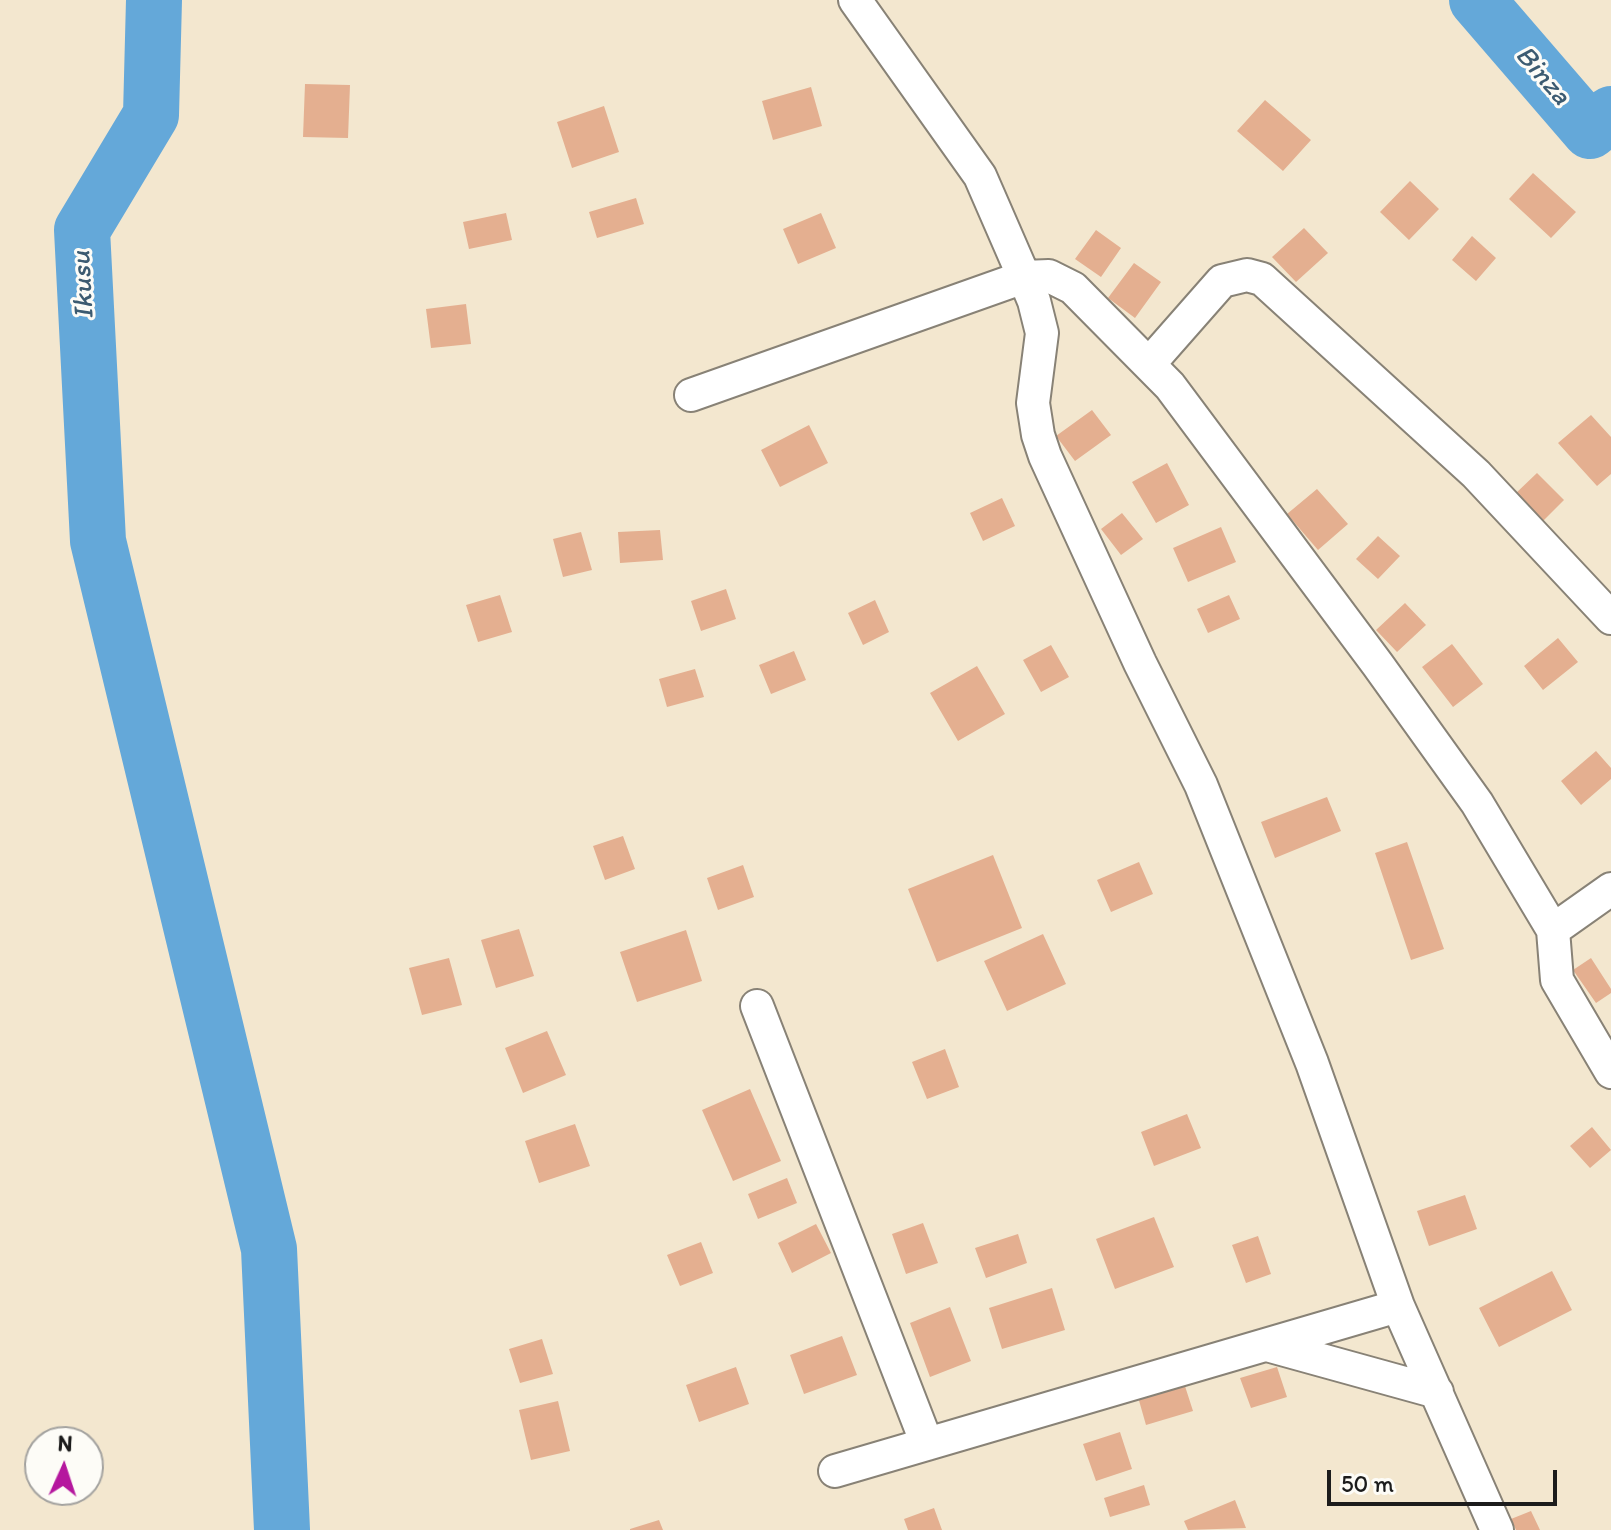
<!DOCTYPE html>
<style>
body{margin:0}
#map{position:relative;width:1611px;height:1530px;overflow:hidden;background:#f3e7cf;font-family:Itim,sans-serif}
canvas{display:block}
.north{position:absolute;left:24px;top:1426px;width:80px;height:80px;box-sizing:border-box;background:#fdfcf7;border:2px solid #a3a29f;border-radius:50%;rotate:3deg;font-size:22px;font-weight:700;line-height:32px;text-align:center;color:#1c1c1c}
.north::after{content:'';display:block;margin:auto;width:28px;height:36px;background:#b5179e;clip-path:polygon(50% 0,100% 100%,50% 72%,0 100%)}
.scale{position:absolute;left:1327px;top:1470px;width:230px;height:36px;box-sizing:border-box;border:4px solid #1c1c1c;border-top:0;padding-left:10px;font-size:24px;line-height:28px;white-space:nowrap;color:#1c1c1c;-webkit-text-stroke:6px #fdfcf7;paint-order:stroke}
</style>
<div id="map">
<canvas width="1611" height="1530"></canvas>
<div class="north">N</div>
<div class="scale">50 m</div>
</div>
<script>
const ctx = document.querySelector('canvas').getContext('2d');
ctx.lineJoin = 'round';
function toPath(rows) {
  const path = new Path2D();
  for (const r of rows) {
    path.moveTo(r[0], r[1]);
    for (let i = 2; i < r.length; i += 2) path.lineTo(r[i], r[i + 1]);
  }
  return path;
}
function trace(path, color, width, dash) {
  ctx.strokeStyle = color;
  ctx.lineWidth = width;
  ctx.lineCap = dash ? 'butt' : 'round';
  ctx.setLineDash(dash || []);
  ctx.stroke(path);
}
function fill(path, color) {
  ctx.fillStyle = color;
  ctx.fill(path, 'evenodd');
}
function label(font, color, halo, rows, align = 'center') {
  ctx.font = font + ' Itim,sans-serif';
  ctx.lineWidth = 6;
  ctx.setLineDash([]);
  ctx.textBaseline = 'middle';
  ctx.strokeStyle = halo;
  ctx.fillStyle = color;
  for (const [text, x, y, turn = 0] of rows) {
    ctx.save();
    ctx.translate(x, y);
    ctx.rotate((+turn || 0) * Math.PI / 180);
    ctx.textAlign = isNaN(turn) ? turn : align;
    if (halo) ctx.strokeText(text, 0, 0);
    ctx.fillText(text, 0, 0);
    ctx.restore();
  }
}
const river = toPath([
 [154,0,151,115,82,230,98,541,269,1249,282,1530],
 [1477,0,1590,131,1611,114]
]);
const building = toPath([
 [305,84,350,85,348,138,303,137],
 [811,87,822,126,773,140,762,101],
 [1265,100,1311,140,1283,171,1237,131],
 [604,106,619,152,572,168,557,122],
 [1533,173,1576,212,1551,238,1509,199],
 [1410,181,1439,209,1409,240,1380,212],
 [636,198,644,224,597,238,589,212],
 [506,213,512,240,469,249,463,222],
 [821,213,836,248,798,264,783,229],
 [1304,228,1328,253,1296,282,1272,257],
 [1096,230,1121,248,1101,277,1075,259],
 [1472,236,1496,258,1476,281,1452,260],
 [1134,263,1161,282,1135,318,1108,298],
 [466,304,471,344,431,348,426,309],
 [1092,410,1111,435,1075,461,1056,436],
 [1591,415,1611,437,1611,474,1597,486,1558,443],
 [809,425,828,463,780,487,761,450],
 [1167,463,1189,505,1156,523,1132,482],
 [1537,473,1564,500,1542,522,1515,494],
 [1317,489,1348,524,1318,550,1287,514],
 [1002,498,1015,526,983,541,970,513],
 [1122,513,1143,539,1121,555,1101,529],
 [1221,527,1236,562,1188,582,1173,548],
 [660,530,663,560,620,563,618,532],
 [581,532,592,570,563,577,553,539],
 [1378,536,1400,556,1378,579,1356,559],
 [726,589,736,619,701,631,691,601],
 [500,595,512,632,478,642,466,605],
 [1229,595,1240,619,1208,633,1197,609],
 [875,600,889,632,863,645,848,613],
 [1405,603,1426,625,1397,652,1376,630],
 [1558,638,1578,662,1543,690,1524,666],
 [1452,644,1483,684,1453,707,1422,667],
 [1051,645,1069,677,1041,692,1023,660],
 [794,651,806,680,771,694,759,665],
 [977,666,1005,714,958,741,930,693],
 [695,669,704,697,667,707,659,679],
 [1596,751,1611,768,1611,779,1581,805,1561,781],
 [1327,797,1341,831,1275,858,1261,822],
 [623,836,635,869,605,880,593,846],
 [1407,842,1444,949,1411,960,1375,853],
 [993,855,1022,928,937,962,908,889],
 [1139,862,1153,894,1111,912,1097,880],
 [743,865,754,897,718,910,707,878],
 [519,929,534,976,496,988,481,940],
 [686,930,702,981,637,1002,620,952],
 [1043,934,1066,984,1007,1011,984,961],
 [449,958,462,1005,422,1015,409,968],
 [1591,958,1611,989,1611,993,1596,1003,1573,970],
 [547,1031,566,1075,523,1093,505,1048],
 [945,1049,959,1087,927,1099,912,1062],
 [750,1089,781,1161,733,1181,702,1110],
 [1187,1114,1201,1148,1154,1166,1141,1132],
 [575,1124,590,1166,539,1183,525,1141],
 [1592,1127,1611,1150,1590,1168,1570,1146],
 [787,1178,797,1203,758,1219,748,1194],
 [1465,1195,1477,1229,1429,1246,1417,1211],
 [1154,1217,1174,1267,1115,1289,1096,1239],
 [923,1223,938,1263,906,1274,892,1234],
 [816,1224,831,1253,792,1273,778,1243],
 [1018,1234,1027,1263,986,1278,975,1248],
 [1258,1236,1271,1274,1246,1283,1232,1245],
 [701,1242,713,1273,680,1286,667,1255],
 [1552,1271,1572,1310,1499,1347,1479,1308],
 [1052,1288,1065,1330,1002,1349,989,1308],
 [950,1307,971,1361,930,1377,910,1323],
 [842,1336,857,1375,804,1394,790,1355],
 [542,1339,553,1374,520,1383,509,1349],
 [736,1367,749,1404,699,1422,686,1385],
 [1277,1367,1287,1397,1251,1408,1240,1378],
 [1184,1383,1193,1411,1146,1425,1138,1397],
 [558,1401,570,1451,531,1460,519,1410],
 [1120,1432,1132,1469,1096,1481,1083,1444],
 [1144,1485,1150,1505,1110,1517,1104,1498],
 [1235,1500,1246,1528,1188,1530,1184,1521],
 [934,1508,942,1530,908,1530,904,1519],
 [1531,1511,1540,1530,1516,1530,1511,1519],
 [659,1520,663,1530,630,1530,630,1529]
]);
const street = toPath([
 [855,0,980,176,1024,277,1034,301,1042,333,1033,403,1038,435,1045,456,1140,663,1201,785,1312,1063,1398,1306,1497,1530],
 [1149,364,1222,281,1247,275,1262,279,1476,474,1611,618],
 [691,395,1024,277,1049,276,1073,288,1170,386,1378,665,1477,803,1553,930,1557,980,1611,1072],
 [1553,930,1611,889],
 [757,1006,927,1444],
 [1267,1345,1437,1392],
 [835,1471,1398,1306]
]);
const waterNames = [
 ["Binza",1542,76,49],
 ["Ikusu",84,285,-93]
];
trace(river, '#64a8d9', 56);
fill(building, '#e4af90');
trace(street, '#888276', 36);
trace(street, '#fff', 32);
label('italic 28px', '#3c5b71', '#fdfcf7', waterNames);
</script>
